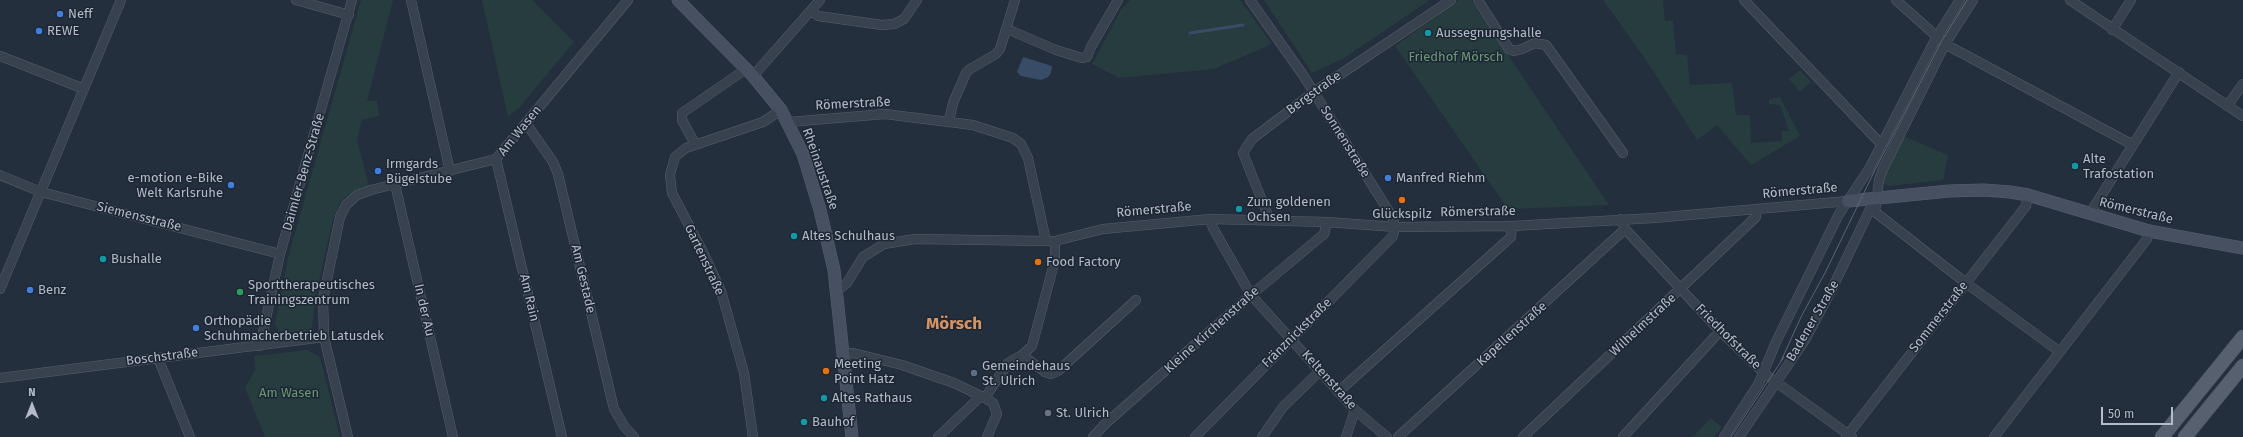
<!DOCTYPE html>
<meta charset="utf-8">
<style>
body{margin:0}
#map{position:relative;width:2243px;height:437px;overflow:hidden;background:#242f3e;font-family:"Fira Sans",sans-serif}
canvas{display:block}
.north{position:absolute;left:12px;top:385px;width:40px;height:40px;-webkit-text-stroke:3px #1d2633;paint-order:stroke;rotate:0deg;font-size:11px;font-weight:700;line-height:16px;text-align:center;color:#b4bcc9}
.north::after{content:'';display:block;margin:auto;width:14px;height:18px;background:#b4bcc9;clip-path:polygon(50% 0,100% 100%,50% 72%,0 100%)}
.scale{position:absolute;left:2101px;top:407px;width:72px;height:18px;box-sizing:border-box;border:2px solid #b4bcc9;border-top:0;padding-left:5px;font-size:12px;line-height:14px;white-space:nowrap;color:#b4bcc9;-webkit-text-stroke:3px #1d2633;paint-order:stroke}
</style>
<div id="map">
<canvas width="2243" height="437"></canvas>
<div class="north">N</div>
<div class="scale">50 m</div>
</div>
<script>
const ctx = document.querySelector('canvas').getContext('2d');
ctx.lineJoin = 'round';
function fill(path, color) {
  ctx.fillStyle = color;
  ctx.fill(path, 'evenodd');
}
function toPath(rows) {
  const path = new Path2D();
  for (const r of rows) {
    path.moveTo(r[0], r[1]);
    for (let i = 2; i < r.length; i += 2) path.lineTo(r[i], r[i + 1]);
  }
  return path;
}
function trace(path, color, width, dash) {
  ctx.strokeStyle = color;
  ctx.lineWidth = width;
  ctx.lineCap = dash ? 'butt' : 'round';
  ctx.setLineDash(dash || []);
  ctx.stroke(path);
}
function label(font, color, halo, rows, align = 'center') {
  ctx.font = font + ' "Fira Sans",sans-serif';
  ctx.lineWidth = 3;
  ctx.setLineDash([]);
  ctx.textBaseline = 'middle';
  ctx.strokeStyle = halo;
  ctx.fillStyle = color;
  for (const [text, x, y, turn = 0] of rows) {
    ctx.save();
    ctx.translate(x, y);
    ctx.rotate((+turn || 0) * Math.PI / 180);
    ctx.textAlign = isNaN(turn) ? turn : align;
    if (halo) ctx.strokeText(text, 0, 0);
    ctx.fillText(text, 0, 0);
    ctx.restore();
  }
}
const green = toPath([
 [361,0,393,0,367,101,377,101,379,116,362,120,357,140,369,186,355,190,341,201,333,219,315,299,312,329,304,333,280,334,275,324,289,254],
 [482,0,532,0,574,42,520,107,508,117],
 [1130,0,1240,0,1272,44,1214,69,1119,78,1092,64,1121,10],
 [1264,0,1430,0,1344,58,1312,73],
 [1459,0,1471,0,1609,205,1508,209,1395,46],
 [1603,0,1663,0,1665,21,1673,21,1676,54,1687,55,1690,85,1732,83,1736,115,1750,115,1751,143,1782,141,1782,131,1789,131,1780,105,1769,104,1769,99,1780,97,1800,136,1751,165,1717,125,1697,140,1646,60],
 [1800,70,1811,82,1800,92,1789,79],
 [1903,136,1948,155,1943,180,1889,186,1883,184,1883,176],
 [308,350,320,357,340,437,265,437,245,388,255,370,254,356],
 [1710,418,1722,427,1714,437,1693,437]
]);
const water = toPath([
 [1023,57,1052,66,1051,73,1048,77,1041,80,1021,76,1017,72]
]);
const stream = toPath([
 [1190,33,1243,25]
]);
const street = toPath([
 [296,0,349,15],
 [411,0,450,171],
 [1478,0,1509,49,1514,51,1522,49,1535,43,1546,45,1623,153],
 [1744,0,1881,144],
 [1896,0,1945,44,2133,145],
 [1973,0,1945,44,1883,169,1879,180,1875,212,1966,283,2060,352],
 [2070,0,2243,116],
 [811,11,818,16,882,25,894,24,904,19,917,0],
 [1007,29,1056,50,1082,58,1087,57,1091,47,1118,0],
 [2112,30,2131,0],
 [0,56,84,89],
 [753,76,820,0],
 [2227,106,2243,84],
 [949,121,953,103,966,73,970,69,996,54,1000,49,1015,0],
 [789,122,885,114,973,125,1013,138,1021,144,1028,158,1046,241,1055,241,1103,229,1210,219,1327,222,1395,227,1512,226,1654,218,1848,201],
 [526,123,553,162,558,174,614,409,624,426,634,437],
 [695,144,682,120,682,113,746,69],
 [496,159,562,437],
 [0,175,41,192,280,254],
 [395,184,453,437],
 [2092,214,2094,207,2179,72],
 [1210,219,1213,228,1251,295,1355,410,1387,437],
 [1621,219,1625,229,1720,331,1765,374,1852,437],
 [1267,220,1267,213,1243,153,1252,139,1314,92,1451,0],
 [836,288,841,288,847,283,863,257,884,244,915,239,1046,241],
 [0,289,121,0],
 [260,346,280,254,352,0],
 [842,354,853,353,902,365,954,383,985,398,993,403,997,414,987,437],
 [1022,355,1045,372,1051,374,1058,371,1136,300],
 [158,358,190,437],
 [0,378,324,337],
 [1338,392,1511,237,1512,226],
 [985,398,1008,363,1022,355,1032,346,1055,260,1055,241],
 [348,437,324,337,323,299,340,217,346,205,357,195,371,190,496,159,628,0],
 [753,437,744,373,721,291,703,252,672,193,670,175,675,157,686,148,763,122,781,110],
 [938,437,981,396],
 [1093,437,1104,425,1251,295,1324,234,1327,222],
 [1195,437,1393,236,1395,227,1393,218,1303,75,1250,0],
 [1262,437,1283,407,1319,372],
 [1346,437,1355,410],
 [1398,437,1625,229],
 [1523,437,1756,217,1756,210],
 [1623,437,1720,331],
 [1724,437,1759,383,1776,342,1839,214,1869,169,1936,38,1960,0],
 [1739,437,1805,340,1830,293,1874,201],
 [1846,437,2026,206,2028,195],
 [1994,437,2147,239,2149,231]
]);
const secondary = toPath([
 [678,0,753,76,781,110,803,154,820,210,834,270,852,437],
 [1848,201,1949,191,1984,190,2010,192,2028,195,2149,231,2243,248]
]);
const primary = toPath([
 [2162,437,2243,337],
 [2185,437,2243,366]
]);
const tram = toPath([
 [1781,361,1801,317,1826,271,1875,170,1941,42,1967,0],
 [1731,437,1784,357]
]);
const markers = [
 [60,14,4,"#3f7fe0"],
 [39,31,4,"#3f7fe0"],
 [1428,33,4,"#0f9aa8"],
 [2075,166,4,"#0f9aa8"],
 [378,171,4,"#3f7fe0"],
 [1388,178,4,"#3f7fe0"],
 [231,185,4,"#3f7fe0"],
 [1402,200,4,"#e8710a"],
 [1239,209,4,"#0f9aa8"],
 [794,236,4,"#0f9aa8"],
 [103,259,4,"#0f9aa8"],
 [1038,262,4,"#e8710a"],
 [30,290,4,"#3f7fe0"],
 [240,292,4,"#2e9e5b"],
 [196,328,4,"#3f7fe0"],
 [826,371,4,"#e8710a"],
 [974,373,4,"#5c6f8a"],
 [824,398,4,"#0f9aa8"],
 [1048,413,4,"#6b7280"],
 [804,422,4,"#0f9aa8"]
];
const poiNames = [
 ["Neff",68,14],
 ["REWE",47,31],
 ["Aussegnungshalle",1436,33],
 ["Alte",2083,159],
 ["Trafostation",2083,174],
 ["Irmgards",386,164],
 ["BügeIstube",386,179],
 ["e-motion e-Bike",223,178,"right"],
 ["Welt Karlsruhe",223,193,"right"],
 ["Manfred Riehm",1396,178],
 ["Zum goldenen",1247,202],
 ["Ochsen",1247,217],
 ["Glückspilz",1402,214,"center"],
 ["Altes Schulhaus",802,236],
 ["Bushalle",111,259],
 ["Food Factory",1046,262],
 ["Sporttherapeutisches",248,285],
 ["Trainingszentrum",248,300],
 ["Benz",38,290],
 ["Orthopädie",204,321],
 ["Schuhmacherbetrieb Latusdek",204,336],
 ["Meeting",834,364],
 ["Point Hatz",834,379],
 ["Gemeindehaus",982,366],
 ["St. Ulrich",982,381],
 ["Altes Rathaus",832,398],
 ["St. Ulrich",1056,413],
 ["Bauhof",812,422]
];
const parkNames = [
 ["Friedhof Mörsch",1456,57],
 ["Am Wasen",289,393]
];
const streetNames = [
 ["Bergstraße",1314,93,-36],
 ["Römerstraße",853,104,-3],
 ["Am Wasen",520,131,-51],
 ["Sonnenstraße",1345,142,58],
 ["Rheinaustraße",820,169,71],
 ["Daimler-Benz-Straße",304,172,-74],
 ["Römerstraße",1800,191,-5],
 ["Römerstraße",1154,210,-5],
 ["Römerstraße",2136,211,14],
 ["Römerstraße",1478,212,-1],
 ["Siemensstraße",139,217,14],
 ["Gartenstraße",704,260,65],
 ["Am Gestade",583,279,77],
 ["Am Rain",529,298,77],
 ["In der Au",424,310,77],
 ["Sommerstraße",1939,317,-52],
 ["Badener Straße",1813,321,-60],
 ["Wilhelmstraße",1643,325,-43],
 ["Kleine Kirchenstraße",1212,330,-42],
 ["Fränznickstraße",1297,333,-45],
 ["Kapellenstraße",1512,334,-42],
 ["Friedhofstraße",1728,337,45],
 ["Boschstraße",162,357,-7],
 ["Keltenstraße",1329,380,48]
];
const districtNames = [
 ["Mörsch",954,324]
];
fill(green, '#263c3f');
fill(water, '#394c67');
trace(stream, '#394c67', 3);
trace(street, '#565f6c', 10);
trace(secondary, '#565f6c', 13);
trace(primary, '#414a57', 15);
trace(street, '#38414e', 9);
trace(secondary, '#465061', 12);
trace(primary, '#56606e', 14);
trace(tram, '#5a6575', 1);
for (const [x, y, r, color] of markers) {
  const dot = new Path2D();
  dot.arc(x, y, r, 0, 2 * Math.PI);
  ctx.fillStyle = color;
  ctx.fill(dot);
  trace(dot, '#1d2633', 1.5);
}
label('13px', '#b4bcc9', '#1d2633', poiNames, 'left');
label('13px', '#6b9a76', '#1d2633', parkNames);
label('13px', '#b4bcc9', '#1d2633', streetNames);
label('bold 17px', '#d59563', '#1d2633', districtNames);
</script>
